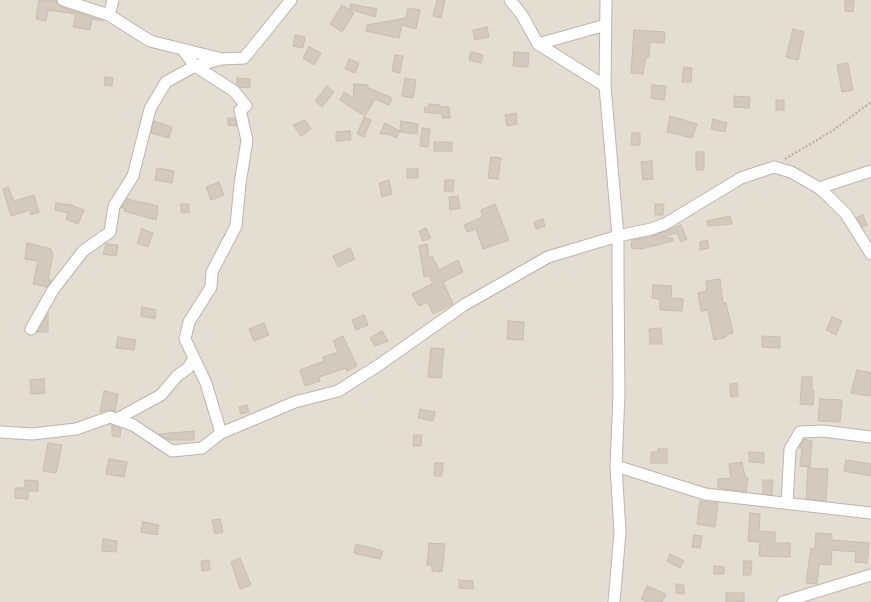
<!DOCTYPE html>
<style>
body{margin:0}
canvas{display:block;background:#f0ebe4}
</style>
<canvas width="871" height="602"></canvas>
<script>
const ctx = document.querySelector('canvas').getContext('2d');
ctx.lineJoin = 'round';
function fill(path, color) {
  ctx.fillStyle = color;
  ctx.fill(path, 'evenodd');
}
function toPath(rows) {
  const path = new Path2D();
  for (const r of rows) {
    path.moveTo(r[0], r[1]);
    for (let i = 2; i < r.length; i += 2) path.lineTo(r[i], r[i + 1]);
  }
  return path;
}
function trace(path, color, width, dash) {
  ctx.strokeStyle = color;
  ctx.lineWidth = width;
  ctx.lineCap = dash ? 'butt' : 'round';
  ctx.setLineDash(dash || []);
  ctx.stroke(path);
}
const residential = toPath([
 [0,0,871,0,871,602,0,602]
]);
const building = toPath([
 [39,0,56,0,61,7,103,21,92,19,90,30,73,27,76,14,48,10,46,21,36,19,39,0],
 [437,0,445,0,441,18,433,16,437,0],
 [845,0,854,0,853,12,845,11,845,0],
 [351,4,377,9,375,17,349,9,351,4],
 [342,5,354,13,342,32,330,24,342,5],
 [408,8,420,10,416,29,402,25,399,38,366,31,367,25,406,18,408,8],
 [487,27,489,37,475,40,473,30,487,27],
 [793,29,804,32,798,60,786,57,793,29],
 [634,30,665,32,664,43,650,42,649,57,646,57,643,74,631,73,634,30],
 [295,35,305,37,303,48,293,46,295,35],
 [309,47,321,53,314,65,303,58,309,47],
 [471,52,483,55,481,63,469,60,471,52],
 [514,52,529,53,528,67,513,66,514,52],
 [395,55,403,56,400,73,392,71,395,55],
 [349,59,359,63,355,73,345,69,349,59],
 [848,63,853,90,842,92,837,65,848,63],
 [684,67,692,68,691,82,682,82,684,67],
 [105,77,113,78,112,86,104,85,105,77],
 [237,78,250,79,250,88,240,87,237,85,237,78],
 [405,78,416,80,413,98,402,96,405,78],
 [354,84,368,85,367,87,392,98,389,105,375,99,365,116,355,110,340,100,344,92,353,98,354,84],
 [652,85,666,86,664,100,651,98,652,85],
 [327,86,334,92,322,107,315,101,327,86],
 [734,96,750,97,749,108,734,107,734,96],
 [776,100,784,100,784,110,776,110,776,100],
 [429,104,440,105,440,107,449,107,450,118,442,118,442,114,424,112,425,107,429,107,429,104],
 [516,113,517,124,507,126,505,115,516,113],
 [670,116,697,124,692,138,667,132,670,116],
 [364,117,371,120,364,137,357,134,364,117],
 [228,118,235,118,237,126,228,125,228,118],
 [713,119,727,123,725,132,711,129,713,119],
 [305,120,311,129,301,136,293,125,305,120],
 [154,121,172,127,169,138,151,133,154,121],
 [401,121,418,124,417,134,400,132,401,121],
 [385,123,400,131,396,138,388,134,380,134,385,123],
 [422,128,430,129,428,147,420,146,422,128],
 [350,131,351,140,336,141,336,132,350,131],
 [632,133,640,133,640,145,631,145,632,133],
 [434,142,452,142,452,151,434,151,434,142],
 [696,152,704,152,704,170,696,170,696,152],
 [491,157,501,158,498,179,488,178,491,157],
 [652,161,653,179,643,180,641,162,652,161],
 [157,168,174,171,172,183,155,180,157,168],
 [407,169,418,169,418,178,407,178,407,169],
 [389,180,392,194,382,197,379,183,389,180],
 [445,180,454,180,453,192,444,191,445,180],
 [219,182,224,195,211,200,206,187,219,182],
 [8,187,14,201,34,195,39,212,31,215,30,210,11,216,3,189,8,187],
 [458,196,460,208,450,210,449,197,458,196],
 [127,199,158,206,156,220,124,211,125,208,121,208,127,199],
 [56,203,71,205,84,210,78,224,66,219,68,213,55,210,56,203],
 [181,204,189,204,189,213,181,212,181,204],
 [495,204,509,240,483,249,476,229,467,232,464,225,483,217,481,210,495,204],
 [655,204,664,204,663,215,655,215,655,204],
 [863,215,867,225,862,227,856,218,863,215],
 [730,216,732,224,708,226,707,221,730,216],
 [543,219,545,226,536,229,534,222,543,219],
 [681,225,687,239,681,242,677,233,662,237,673,238,673,241,641,249,631,248,632,240,650,237,681,225],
 [426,228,431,238,423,241,419,231,426,228],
 [142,229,153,233,148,247,137,243,142,229],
 [707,240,709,248,700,250,700,242,707,240],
 [27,243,51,249,53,255,48,280,52,280,47,287,33,284,38,261,25,259,27,243],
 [106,244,118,245,116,256,103,254,106,244],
 [427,244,429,258,432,256,439,270,458,260,463,272,443,282,453,304,433,314,428,302,419,306,412,294,433,283,429,276,424,277,419,246,427,244],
 [350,248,355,259,338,267,333,256,350,248],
 [720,279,723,303,726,303,733,333,725,335,726,337,714,340,708,310,701,311,698,293,707,291,706,281,720,279],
 [653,285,672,286,671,298,683,299,682,311,660,310,660,299,652,298,653,285],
 [142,307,156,310,155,319,141,316,142,307],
 [48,314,48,332,37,332,48,314],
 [364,315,368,325,356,330,352,320,364,315],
 [832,317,842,321,836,335,826,330,832,317],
 [508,321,524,322,523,340,507,339,508,321],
 [264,323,269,335,254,341,249,329,264,323],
 [661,328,662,344,650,344,649,329,661,328],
 [382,331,388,341,375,346,370,338,382,331],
 [343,336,357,366,347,371,346,368,319,377,320,381,305,386,300,370,324,361,323,357,338,352,333,341,343,336],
 [762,336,780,337,780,348,762,347,762,336],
 [118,337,136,340,134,350,116,348,118,337],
 [431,348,444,349,441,378,428,377,431,348],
 [857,370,871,373,871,396,851,393,857,370],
 [802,377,812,377,812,390,814,390,813,405,800,404,802,377],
 [44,379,45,393,31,394,30,380,44,379],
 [737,383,738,396,731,397,730,384,737,383],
 [104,391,118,394,115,411,108,410,100,412,104,391],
 [820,399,842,400,840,422,818,421,820,399],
 [247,405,249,412,241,414,239,407,247,405],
 [420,409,435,412,433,421,418,418,420,409],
 [112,425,121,428,120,437,112,436,112,425],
 [194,431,194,440,169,440,159,434,194,431],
 [414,435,422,435,421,446,413,446,414,435],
 [804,439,812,441,810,467,800,466,802,448,799,448,804,439],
 [48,443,62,445,56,473,43,471,48,443],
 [658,449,667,449,667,463,651,463,651,452,658,452,658,449],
 [749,452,764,453,764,463,749,462,749,452],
 [109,459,127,462,124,477,106,474,109,459],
 [846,460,871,464,871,476,844,471,846,460],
 [742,462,745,477,748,478,746,492,718,488,718,479,731,478,729,464,742,462],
 [435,463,443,463,442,476,434,476,435,463],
 [808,468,828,469,826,501,806,499,808,468],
 [25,480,38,481,38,491,28,491,28,499,15,498,15,488,25,488,25,480],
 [763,480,773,480,772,495,763,494,763,480],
 [700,501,718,503,715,527,697,524,700,501],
 [750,513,760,514,759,531,775,532,775,543,790,543,790,557,759,556,760,542,748,541,750,513],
 [220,519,223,532,215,534,212,520,220,519],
 [143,522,159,525,157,535,141,532,143,522],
 [816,533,832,534,832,540,869,543,867,563,855,562,856,552,832,550,831,565,819,564,817,584,806,583,811,548,815,549,816,533],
 [694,535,702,536,700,548,692,547,694,535],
 [103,539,117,541,116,552,102,551,103,539],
 [429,543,445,544,442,572,432,571,432,565,427,565,429,543],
 [356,544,383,551,380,559,354,553,356,544],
 [670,554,684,561,680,568,667,561,670,554],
 [240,558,251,585,240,589,231,562,240,558],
 [209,560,210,570,202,571,201,561,209,560],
 [744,561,752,561,751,575,743,575,744,561],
 [714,566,724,567,724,574,714,574,714,566],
 [459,580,473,581,473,589,459,588,459,580],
 [676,584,684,585,684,594,676,593,676,584],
 [647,586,666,594,662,602,648,602,641,599,647,586],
 [726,593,744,593,744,602,726,602,726,593]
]);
const path = toPath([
 [785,159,832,131,871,102]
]);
const street = toPath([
 [63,0,109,15,150,41,222,59,244,58,291,0],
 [510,0,522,15,538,44,605,86],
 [606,0,605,86,618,236,618,274,619,394,616,466,620,532,614,602],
 [109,15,113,0],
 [538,44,606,25],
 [182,49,195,66,234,91,246,106,240,110,247,140,240,184,236,226,212,272,211,287,189,322,185,339,206,383,221,433],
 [819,188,871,171],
 [31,329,53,290,83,251,110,232,114,206,133,176,150,109,166,82,195,66,222,59],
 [117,419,161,395,177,376,188,368,194,358],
 [0,432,32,434,76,429,110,417,133,425,172,451,202,448,221,433,238,426,295,402,338,391,379,365,464,305,548,257,618,236,651,229,665,224,741,178,774,167,791,172,819,188,830,198,846,214,871,254],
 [616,466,705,494,871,513],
 [787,503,790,449,800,432,823,431,871,437],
 [783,602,871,575]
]);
fill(residential, '#e3ddd2');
fill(building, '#d3c9bd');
trace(building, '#cabdaf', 1);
trace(street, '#bdb5ab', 13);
trace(path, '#baad9a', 2, [2, 2]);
trace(street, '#fff', 11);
</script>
